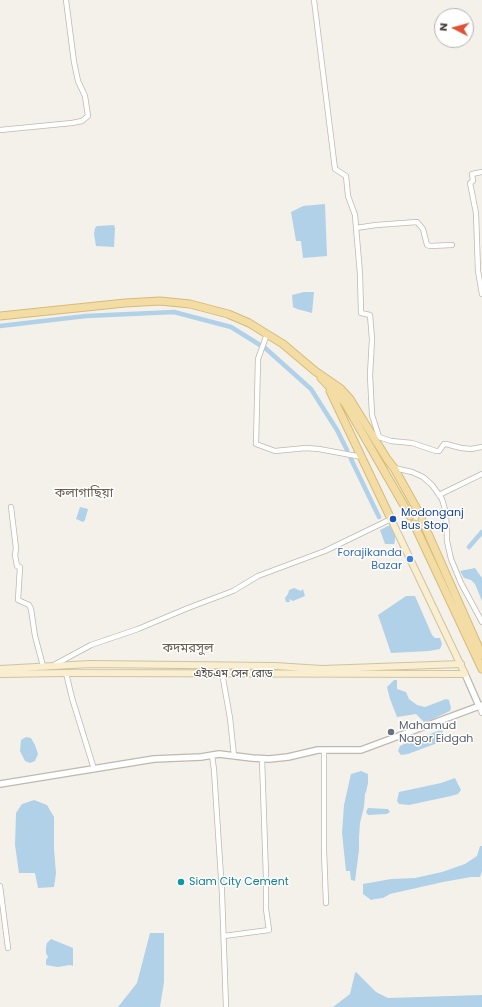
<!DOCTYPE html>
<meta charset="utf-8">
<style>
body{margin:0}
#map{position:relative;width:482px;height:1007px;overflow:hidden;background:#f4f1eb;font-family:Poppins,sans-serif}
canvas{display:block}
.north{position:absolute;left:434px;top:8px;width:40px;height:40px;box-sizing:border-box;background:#fff;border:1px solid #b5b3b0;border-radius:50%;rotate:276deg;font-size:11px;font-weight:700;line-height:16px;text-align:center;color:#47423a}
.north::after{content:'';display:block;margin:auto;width:14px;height:18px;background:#e15135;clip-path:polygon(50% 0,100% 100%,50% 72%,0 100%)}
</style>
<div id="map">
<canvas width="482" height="1007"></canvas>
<div class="north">N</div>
</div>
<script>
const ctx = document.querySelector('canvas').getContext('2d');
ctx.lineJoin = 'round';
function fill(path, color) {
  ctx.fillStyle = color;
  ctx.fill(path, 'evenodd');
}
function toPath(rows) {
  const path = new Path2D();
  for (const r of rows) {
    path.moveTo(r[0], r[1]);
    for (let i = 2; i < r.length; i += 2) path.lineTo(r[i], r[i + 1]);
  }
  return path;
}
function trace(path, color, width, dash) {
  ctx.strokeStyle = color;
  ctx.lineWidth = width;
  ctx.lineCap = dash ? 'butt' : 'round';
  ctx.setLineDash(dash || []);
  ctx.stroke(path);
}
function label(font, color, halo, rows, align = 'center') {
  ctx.font = font + ' Poppins,"Noto Sans Bengali",sans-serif';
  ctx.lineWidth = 3;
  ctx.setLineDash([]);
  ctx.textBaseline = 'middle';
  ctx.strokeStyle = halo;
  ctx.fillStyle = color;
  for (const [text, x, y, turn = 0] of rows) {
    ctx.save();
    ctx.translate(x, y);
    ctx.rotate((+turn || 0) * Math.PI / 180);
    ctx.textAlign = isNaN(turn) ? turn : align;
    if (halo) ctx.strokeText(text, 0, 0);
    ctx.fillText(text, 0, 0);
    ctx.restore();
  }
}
const water = toPath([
 [325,204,327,256,303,258,301,241,296,241,291,212,303,206],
 [114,225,115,228,114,247,96,246,94,234,95,228,97,226],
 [304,292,314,292,312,313,297,309,293,307,292,295],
 [80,507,88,509,85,520,83,522,76,519],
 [390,525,395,536,395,541,394,544,385,544,380,530],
 [475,568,482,578,482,601,475,584,471,580,464,578,460,571],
 [294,588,301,591,303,589,305,596,293,601,289,599,290,602,286,602,285,598,288,594,289,590],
 [406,596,415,596,432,635,435,638,440,638,442,644,440,649,429,651,391,653,378,615],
 [394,680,397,680,397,689,406,692,409,699,417,705,425,707,446,699,449,700,451,708,450,711,433,719,424,722,416,714,397,717,390,699,387,687],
 [442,729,444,738,440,742,408,754,401,755,398,751,400,746,406,743,412,742],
 [26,737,31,738,35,745,38,754,35,761,30,763,25,761,20,751,21,740],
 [361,771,368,774,368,783,366,792,365,794,364,807,360,823,359,838,359,850,355,881,351,880,350,871,346,871,342,833,344,805,351,774],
 [455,778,461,790,458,794,451,796,409,805,399,804,397,801,399,792,441,783],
 [34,800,47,805,54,817,54,849,56,873,54,887,38,888,35,873,19,873,15,845,16,813,22,804],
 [368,808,388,809,390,812,387,814,368,815,366,812],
 [480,846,482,846,482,871,480,877,471,877,443,882,390,894,383,898,375,899,371,900,363,894,363,884,391,879,415,878,442,872,465,864,477,856],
 [150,933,164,933,164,982,160,1007,118,1007,137,983],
 [51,939,73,948,73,966,70,965,58,967,46,965,46,960,48,957,46,953,46,947,47,943],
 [356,972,376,992,388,998,482,995,482,1007,333,1007,350,994,355,973]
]);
const canal = toPath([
 [0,326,86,316,174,312,231,327,260,345],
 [264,347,311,389,337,430,347,450],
 [351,459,379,517],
 [469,547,482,532]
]);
const minor = toPath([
 [314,0,335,169,346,176,348,196,355,215,360,274,361,313,370,315,372,339,370,375,372,415,379,437,391,441,412,443,436,451,439,451,444,444,446,444,461,448,471,449,482,447],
 [0,130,72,123,82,121,88,116,85,96,78,81,74,62,66,0],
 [482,172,472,174,473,181,470,183,476,213,478,271,482,294],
 [356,228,376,225,417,222,423,229,427,245,430,246,452,245],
 [267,334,258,359,256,444,275,451,306,448,319,449,362,457],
 [394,468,412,472,423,477,432,485,442,499,446,513,447,541,451,559,461,583,482,622],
 [439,495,482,474],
 [11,507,16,548,15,555,17,566,20,567,18,600,29,605,31,609,35,636,43,666],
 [54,665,91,645,138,629,188,608,233,591,258,576,325,551,391,519],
 [66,673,72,698,94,769],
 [222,673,230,718,234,756],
 [479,706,482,713],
 [324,750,324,850,326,903],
 [212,755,214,770,222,893,226,1007],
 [0,886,8,948],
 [224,936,269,930,266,909,266,877,262,759]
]);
const tertiary = toPath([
 [465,674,479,706],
 [0,784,154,759,201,757,219,754,252,758,269,759,288,757,318,750,361,750,482,705]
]);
const secondary = toPath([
 [0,669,90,664,275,666,322,669,461,664],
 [0,674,66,673,465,674,391,519]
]);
const primary = toPath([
 [0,316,125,303,160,301,190,304,228,314,249,323,283,344,315,371,341,389,350,399,387,459,394,468,418,511],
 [321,378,345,403,410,516],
 [330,391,391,519],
 [422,520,482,655],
 [414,524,482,669]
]);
const markers = [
 [393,519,4,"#1a4fb4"],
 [410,559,4,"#3f7fe0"],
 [391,732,4,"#6b7280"],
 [181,882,4,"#0f9aa8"]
];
const transitNames = [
 ["Modonganj",401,513],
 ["Bus Stop",401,526]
];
const shopNames = [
 ["Forajikanda",402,553],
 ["Bazar",402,566]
];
const streetNames = [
 ["এইচএম সেন রোড",233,674]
];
const worshipNames = [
 ["Mahamud",399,726],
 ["Nagor Eidgah",399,739]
];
const cultureNames = [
 ["Siam City Cement",189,882]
];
const quarterNames = [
 ["কলাগাছিয়া",84,494],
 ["কদমরসুল",188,649]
];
fill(water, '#b0d1e8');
trace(canal, '#b0d1e8', 4.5);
trace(minor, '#beb9af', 6);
trace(tertiary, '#beb9af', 8);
trace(secondary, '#cec3a0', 8);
trace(primary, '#d6bb77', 9);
trace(minor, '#fff', 4.5);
trace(tertiary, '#fff', 5.5);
trace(secondary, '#f9efd0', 6);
trace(primary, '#f3dda5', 7);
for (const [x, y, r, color] of markers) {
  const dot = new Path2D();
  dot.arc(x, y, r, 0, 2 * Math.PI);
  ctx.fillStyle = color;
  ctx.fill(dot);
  trace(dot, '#fff', 1.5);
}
label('11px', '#164399', '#fff', transitNames, 'left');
label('11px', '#366cbe', '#fff', shopNames, 'right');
label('11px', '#47423a', '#fff', streetNames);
label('11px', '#5b616d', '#fff', worshipNames, 'left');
label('11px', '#0d838f', '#fff', cultureNames, 'left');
label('13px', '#696052', '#fff', quarterNames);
</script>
